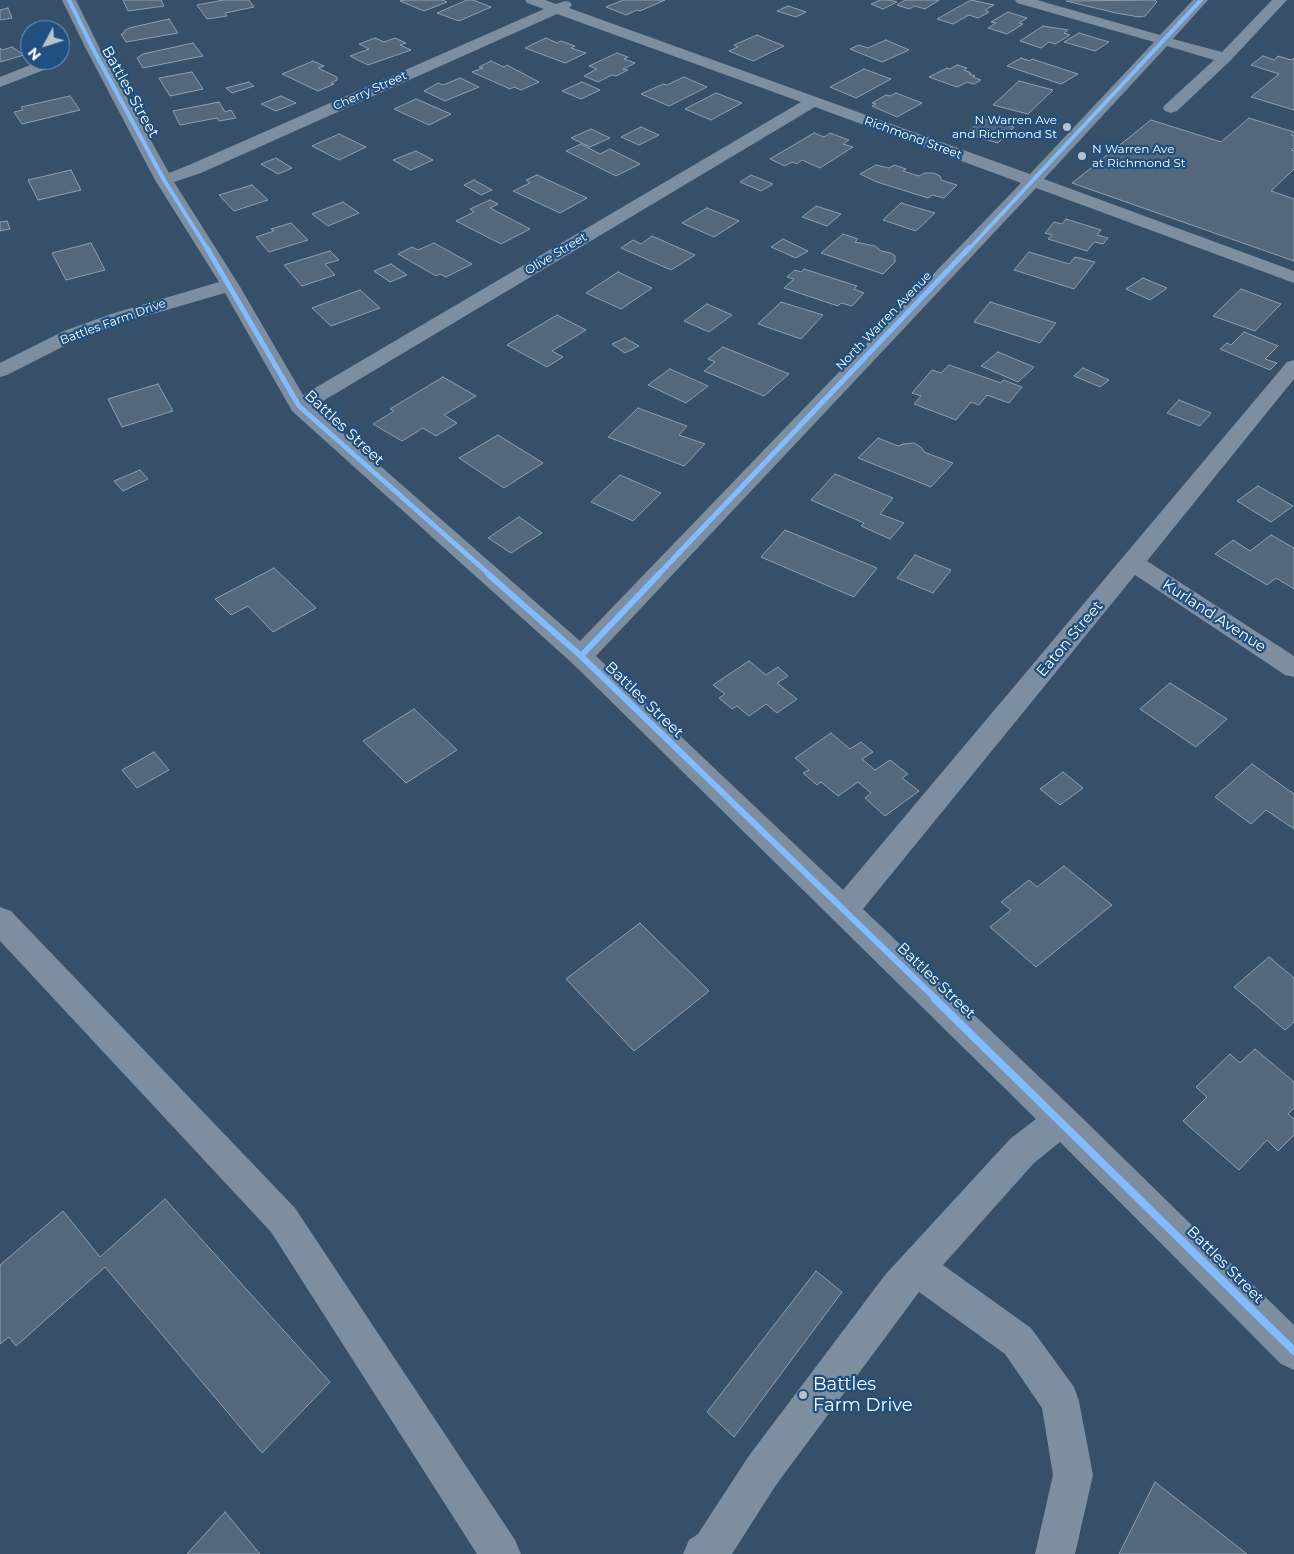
<!DOCTYPE html>
<style>
body{margin:0}
#map{position:relative;width:1294px;height:1554px;overflow:hidden;background:#36506a;font-family:Montserrat,sans-serif}
canvas{display:block}
.north{position:absolute;left:20px;top:20px;width:50px;height:50px;box-sizing:border-box;background:#205080;border:1px solid #7996b3;border-radius:50%;rotate:230deg;font-size:14px;font-weight:700;line-height:20px;text-align:center;color:#fff}
.north::after{content:'';display:block;margin:auto;width:18px;height:22px;background:#b9c2cb;clip-path:polygon(50% 0,100% 100%,50% 72%,0 100%)}
</style>
<div id="map">
<canvas width="1294" height="1554"></canvas>
<div class="north">N</div>
</div>
<script>
const ctx = document.querySelector('canvas').getContext('2d');
ctx.lineJoin = 'round';
function fill(path, color) {
  ctx.fillStyle = color;
  ctx.fill(path, 'evenodd');
}
function toPath(rows) {
  const path = new Path2D();
  for (const r of rows) {
    path.moveTo(r[0], r[1]);
    for (let i = 2; i < r.length; i += 2) path.lineTo(r[i], r[i + 1]);
  }
  return path;
}
function trace(path, color, width, dash) {
  ctx.strokeStyle = color;
  ctx.lineWidth = width;
  ctx.lineCap = dash ? 'butt' : 'round';
  ctx.setLineDash(dash || []);
  ctx.stroke(path);
}
function label(font, color, halo, rows, align = 'center') {
  ctx.font = font + ' Montserrat,sans-serif';
  ctx.lineWidth = 4.5;
  ctx.setLineDash([]);
  ctx.textBaseline = 'middle';
  ctx.strokeStyle = halo;
  ctx.fillStyle = color;
  for (const [text, x, y, turn = 0] of rows) {
    ctx.save();
    ctx.translate(x, y);
    ctx.rotate((+turn || 0) * Math.PI / 180);
    ctx.textAlign = isNaN(turn) ? turn : align;
    if (halo) ctx.strokeText(text, 0, 0);
    ctx.fillText(text, 0, 0);
    ctx.restore();
  }
}
const building = toPath([
 [123,0,161,0,164,6,128,11,123,0],
 [224,0,249,0,254,7,225,13,227,16,207,19,197,5,224,0],
 [404,0,442,0,447,2,424,11,400,1,404,0],
 [467,0,473,0,491,7,459,21,437,13,467,0],
 [623,0,665,0,640,11,637,10,626,15,606,7,623,0],
 [880,0,890,0,897,2,883,9,871,4,880,0],
 [905,0,939,0,925,9,915,6,909,9,897,5,905,0],
 [971,0,994,5,985,10,989,12,978,18,969,15,953,24,937,19,971,0],
 [1155,0,1157,2,1145,16,1139,17,1116,13,1066,1,1155,0],
 [788,6,806,12,796,17,777,11,788,6],
 [8,8,12,18,0,20,0,10,8,8],
 [1008,12,1027,18,1019,23,1023,24,1007,34,988,28,996,23,991,22,1008,12],
 [169,19,178,33,126,42,121,34,124,34,124,31,129,28,169,19],
 [1043,26,1068,30,1064,33,1070,35,1055,44,1049,42,1041,48,1020,41,1043,26],
 [1079,33,1109,42,1095,51,1064,42,1079,33],
 [757,35,784,46,753,61,729,51,738,47,734,45,757,35],
 [375,38,384,42,395,38,406,43,400,45,411,50,368,65,350,56,369,49,359,44,375,38],
 [546,38,557,43,561,41,575,46,571,48,586,53,565,63,525,48,546,38],
 [886,40,909,50,882,62,850,49,859,45,868,48,886,40],
 [193,43,203,56,143,68,137,58,143,54,193,43],
 [12,47,24,55,0,62,0,48,2,50,12,47],
 [617,53,628,57,624,59,635,63,623,69,628,70,616,76,612,75,598,82,584,76,597,69,589,66,617,53],
 [1263,56,1274,60,1278,56,1291,60,1294,58,1294,110,1251,97,1279,74,1251,65,1263,56],
 [1021,58,1030,61,1032,59,1078,74,1061,84,1007,66,1021,58],
 [313,61,324,66,318,68,337,77,337,80,331,83,334,84,318,91,282,74,313,61],
 [491,61,504,67,507,65,539,82,521,90,514,87,510,89,472,72,483,68,479,67,491,61],
 [957,65,967,68,964,70,971,73,969,74,975,76,973,77,981,80,974,84,967,82,957,87,929,77,947,68,950,69,957,65],
 [864,69,891,79,856,98,830,87,864,69],
 [192,72,203,89,170,96,159,78,192,72],
 [684,77,707,87,669,106,641,94,663,84,667,85,684,77],
 [460,78,479,87,445,101,424,91,438,83,443,85,460,78],
 [1019,81,1053,90,1028,114,993,105,1019,81],
 [249,82,254,86,232,93,226,88,249,82],
 [582,82,600,90,581,99,562,91,582,82],
 [716,93,742,103,711,120,685,109,716,93],
 [896,93,922,103,897,117,872,106,876,104,872,103,886,95,890,96,896,93],
 [70,96,80,110,22,124,14,112,23,110,21,107,70,96],
 [281,96,296,103,276,111,261,104,281,96],
 [416,99,451,114,429,125,394,109,416,99],
 [219,102,225,112,231,110,236,118,219,121,217,118,180,125,173,111,219,102],
 [1249,118,1294,132,1291,135,1294,136,1294,148,1291,150,1294,151,1294,169,1271,191,1294,199,1294,261,1072,183,1151,120,1221,142,1249,118],
 [983,119,1014,127,998,143,966,134,983,119],
 [641,127,659,135,639,145,621,137,641,127],
 [591,129,610,138,590,147,571,138,591,129],
 [814,133,824,137,830,133,849,140,843,144,853,147,820,168,802,160,797,164,792,162,785,166,770,159,814,133],
 [339,134,366,147,339,160,312,146,339,134],
 [581,144,600,154,610,149,640,164,616,176,566,151,581,144],
 [416,151,433,160,411,170,393,160,416,151],
 [276,158,292,168,278,174,261,164,276,158],
 [876,165,889,168,894,165,906,169,903,171,919,176,925,173,934,173,940,176,941,180,957,185,944,198,932,195,928,198,877,182,860,174,876,165],
 [71,170,81,190,38,200,28,180,71,170],
 [537,175,587,198,560,213,513,191,530,183,526,180,537,175],
 [751,175,773,184,761,191,740,182,751,175],
 [474,180,492,190,481,195,464,185,474,180],
 [252,185,268,200,234,211,219,195,252,185],
 [490,200,498,204,490,208,530,229,501,244,456,221,474,212,470,209,490,200],
 [343,202,359,213,328,226,312,214,343,202],
 [901,203,935,213,916,231,883,220,901,203],
 [816,206,841,214,827,226,802,217,816,206],
 [707,208,739,221,714,237,682,223,707,208],
 [1066,219,1101,230,1097,235,1108,238,1103,244,1094,242,1087,251,1048,239,1052,235,1045,233,1054,222,1062,224,1066,219],
 [7,221,10,229,0,231,0,222,7,221],
 [291,223,308,240,269,252,256,237,274,231,271,229,291,223],
 [843,234,858,239,855,242,875,246,881,251,891,253,895,256,895,262,883,274,821,253,843,234],
 [652,236,695,255,671,270,621,248,633,240,641,244,652,236],
 [783,239,808,251,796,258,771,247,783,239],
 [91,243,105,270,66,280,52,253,91,243],
 [434,243,472,264,446,277,440,274,436,276,398,254,412,247,418,250,434,243],
 [330,251,339,260,325,264,335,275,302,286,284,265,330,251],
 [1029,252,1069,264,1075,257,1095,262,1074,289,1014,270,1029,252],
 [391,264,407,275,390,282,374,271,391,264],
 [804,269,857,286,854,289,864,293,852,306,841,303,838,306,784,288,794,279,787,277,795,270,801,272,804,269],
 [618,272,652,288,621,309,586,293,618,272],
 [1143,278,1167,288,1150,300,1126,289,1143,278],
 [1241,289,1281,304,1255,331,1213,316,1241,289],
 [360,290,380,308,331,326,312,308,360,290],
 [781,302,823,315,801,339,758,324,781,302],
 [990,302,1056,323,1040,343,974,322,990,302],
 [707,304,732,315,709,332,684,321,707,304],
 [557,315,586,330,552,351,563,357,547,367,507,345,557,315],
 [1244,332,1278,346,1265,359,1277,363,1270,370,1220,349,1227,343,1231,345,1244,332],
 [625,338,639,346,625,353,612,344,625,338],
 [723,347,789,374,764,396,704,371,715,362,708,359,723,347],
 [998,352,1034,367,1018,382,981,366,998,352],
 [949,365,1001,383,1003,380,1022,387,1009,403,987,395,979,405,971,402,956,420,914,404,921,396,912,393,932,370,941,373,949,365],
 [1083,368,1109,380,1100,387,1074,376,1083,368],
 [670,369,708,386,686,403,648,385,670,369],
 [443,377,476,396,444,415,457,423,436,436,423,428,402,441,373,424,394,411,390,409,443,377],
 [158,384,173,411,122,427,108,399,158,384],
 [1179,400,1211,413,1200,426,1167,413,1179,400],
 [638,408,687,426,679,435,705,444,684,466,608,437,638,408],
 [498,435,543,463,504,488,459,458,498,435],
 [878,438,898,446,903,444,914,443,922,448,924,452,953,463,931,487,858,458,878,438],
 [140,470,148,479,123,491,114,481,140,470],
 [835,474,893,498,880,514,904,523,890,539,861,526,864,523,811,500,835,474],
 [620,475,661,493,633,521,591,502,620,475],
 [1258,486,1293,506,1271,522,1237,501,1258,486],
 [519,517,542,533,511,553,488,538,519,517],
 [785,530,877,568,854,597,761,557,785,530],
 [1271,535,1294,548,1294,589,1276,578,1267,585,1215,554,1233,540,1250,551,1271,535],
 [915,555,951,570,933,593,897,578,915,555],
 [274,568,316,608,273,632,248,606,231,615,215,599,274,568],
 [749,661,766,675,778,667,788,676,777,683,797,699,777,713,766,704,749,716,737,706,732,709,719,698,725,694,713,685,749,661],
 [1170,683,1227,719,1196,747,1140,709,1170,683],
 [414,709,457,750,406,783,363,741,414,709],
 [831,733,850,749,861,742,873,752,862,759,875,770,890,760,908,774,902,778,919,791,885,816,865,798,871,793,858,782,838,796,821,782,817,785,803,773,809,770,795,758,831,733],
 [154,752,169,770,137,788,122,770,154,752],
 [1252,764,1294,794,1294,829,1266,810,1251,824,1215,797,1252,764],
 [1063,772,1083,788,1060,805,1040,789,1063,772],
 [1064,866,1112,905,1036,967,990,927,1011,910,1001,902,1029,880,1037,887,1064,866],
 [640,923,709,991,634,1051,566,979,640,923],
 [1269,957,1294,978,1294,1022,1285,1030,1234,987,1269,957],
 [1255,1049,1294,1082,1294,1108,1288,1114,1294,1119,1294,1135,1278,1151,1267,1140,1239,1170,1183,1121,1207,1097,1196,1087,1230,1054,1240,1063,1255,1049],
 [165,1199,330,1382,262,1453,105,1267,16,1346,9,1337,0,1344,0,1265,63,1211,100,1257,165,1199],
 [816,1271,842,1292,734,1437,707,1412,816,1271],
 [1155,1482,1247,1554,1119,1554,1155,1482],
 [225,1512,260,1554,187,1554,225,1512]
]);
const minor = toPath([
 [62,0,76,0,99,47,169,173,189,165,544,9,527,3,525,0,545,0,556,4,565,1,570,2,572,5,569,8,1030,174,1154,42,1017,3,1015,0,1037,0,1160,35,1193,0,1208,0,1173,39,1222,52,1272,0,1287,0,1230,61,1177,111,1171,113,1165,111,1163,108,1165,105,1214,60,1167,46,1044,179,1294,271,1294,283,1036,188,596,656,843,890,1287,362,1294,360,1294,379,1147,561,1294,656,1294,677,1285,675,1135,575,863,909,1073,1109,1294,1325,1294,1370,1281,1364,1060,1142,1034,1163,943,1265,1031,1328,1074,1387,1079,1401,1093,1475,1075,1554,1035,1554,1053,1475,1042,1408,1005,1354,919,1292,776,1485,732,1554,683,1554,689,1540,698,1534,748,1457,885,1275,1010,1139,1036,1119,572,663,292,411,225,293,125,322,78,339,7,375,0,377,0,363,64,331,111,314,219,282,155,180,85,47,62,0],
 [557,14,801,102,303,395,239,285,174,182,201,173,557,14],
 [815,107,1021,183,580,641,313,407,815,107],
 [60,56,65,60,62,63,0,87,0,77,43,60,60,60,60,56],
 [0,907,11,911,295,1208,515,1540,521,1554,477,1554,271,1232,0,941,0,907]
]);
const cyclewayFar3 = toPath([
 [69,0,92,47,164,180,208,250],
 [968,250,1201,0]
]);
const cyclewayFar2 = toPath([
 [207,248,299,406,490,575],
 [658,575,969,248]
]);
const cyclewayFar1 = toPath([
 [488,574,581,656,937,1000],
 [581,656,659,574]
]);
const cycleway = toPath([
 [935,999,1294,1351]
]);
const markers = [
 [1067,127,5,"#b9c2cb"],
 [1082,156,5,"#b9c2cb"],
 [803,1395,5,"#b9c2cb"]
];
const farStreetnames = [
 ["Cherry Street",370,91,-24],
 ["Richmond Street",913,138,20],
 ["Olive Street",556,254,-31],
 ["North Warren Avenue",884,321,-46],
 ["Battles Farm Drive",113,322,-20]
];
const farPoinames = [
 ["N Warren Ave",1057,120],
 ["and Richmond St",1057,134],
 ["N Warren Ave",1092,149,"left"],
 ["at Richmond St",1092,163,"left"]
];
const streetNames = [
 ["Battles Street",130,92,61],
 ["Battles Street",344,428,43],
 ["Kurland Avenue",1214,616,33],
 ["Eaton Street",1070,639,-50],
 ["Battles Street",644,700,44],
 ["Battles Street",936,981,44],
 ["Battles Street",1225,1265,45]
];
const nearPoinames = [
 ["Battles",813,1385],
 ["Farm Drive",813,1406]
];
fill(building, '#53687d');
trace(building, '#8f9faf', 1);
fill(minor, '#7c8ea0');
trace(cyclewayFar3, '#80bcff', 4);
trace(cyclewayFar2, '#80bcff', 5);
trace(cyclewayFar1, '#80bcff', 6);
trace(cycleway, '#80bcff', 8);
for (const [x, y, r, color] of markers) {
  const dot = new Path2D();
  dot.arc(x, y, r, 0, 2 * Math.PI);
  ctx.fillStyle = color;
  ctx.fill(dot);
  trace(dot, '#205080', 2);
}
label('12px', '#fff', '#205080', farStreetnames);
label('12px', '#fff', '#205080', farPoinames, 'right');
label('15px', '#fff', '#205080', streetNames);
label('18px', '#fff', '#205080', nearPoinames, 'left');
</script>
